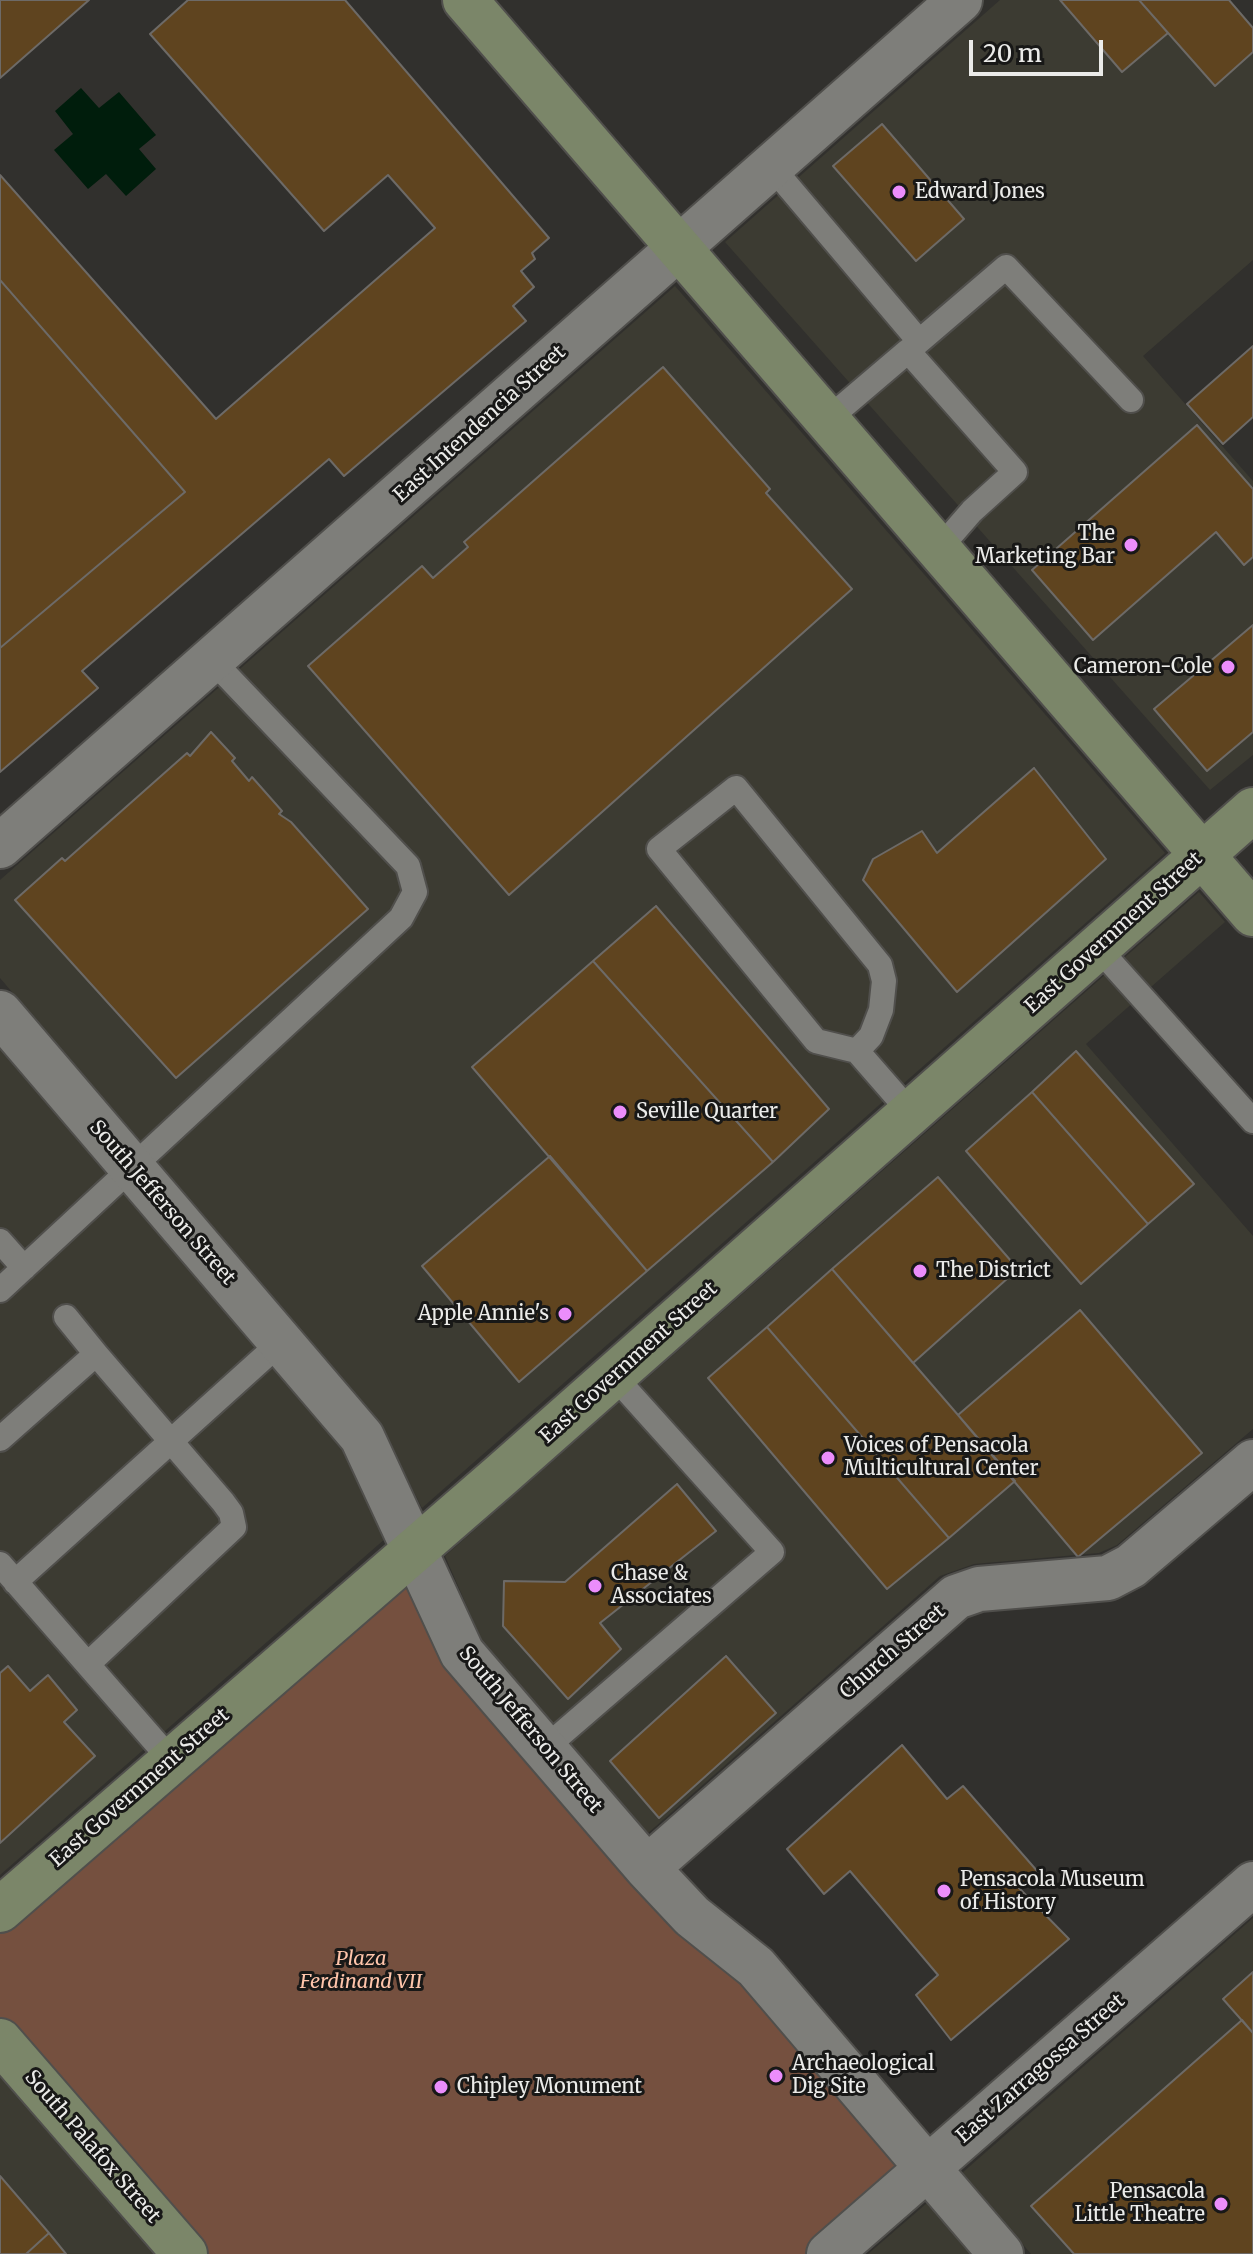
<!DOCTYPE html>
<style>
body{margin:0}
#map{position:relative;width:1253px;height:2254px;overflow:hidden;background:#31302d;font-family:Merriweather,serif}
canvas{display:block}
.scale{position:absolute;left:969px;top:40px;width:134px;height:36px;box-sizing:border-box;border:4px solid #ebebe9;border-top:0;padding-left:10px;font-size:24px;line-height:28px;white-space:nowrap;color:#ebebe9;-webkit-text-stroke:6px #181817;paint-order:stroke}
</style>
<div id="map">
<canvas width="1253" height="2254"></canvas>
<div class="scale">20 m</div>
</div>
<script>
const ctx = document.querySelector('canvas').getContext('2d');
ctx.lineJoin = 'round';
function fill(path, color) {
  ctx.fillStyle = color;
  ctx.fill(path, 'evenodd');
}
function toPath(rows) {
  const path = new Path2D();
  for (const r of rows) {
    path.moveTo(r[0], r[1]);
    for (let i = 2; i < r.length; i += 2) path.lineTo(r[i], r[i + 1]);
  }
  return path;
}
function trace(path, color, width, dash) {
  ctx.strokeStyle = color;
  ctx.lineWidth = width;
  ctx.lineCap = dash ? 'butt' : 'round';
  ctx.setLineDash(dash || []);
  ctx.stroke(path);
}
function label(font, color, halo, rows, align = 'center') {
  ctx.font = font + ' Merriweather,serif';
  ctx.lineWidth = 6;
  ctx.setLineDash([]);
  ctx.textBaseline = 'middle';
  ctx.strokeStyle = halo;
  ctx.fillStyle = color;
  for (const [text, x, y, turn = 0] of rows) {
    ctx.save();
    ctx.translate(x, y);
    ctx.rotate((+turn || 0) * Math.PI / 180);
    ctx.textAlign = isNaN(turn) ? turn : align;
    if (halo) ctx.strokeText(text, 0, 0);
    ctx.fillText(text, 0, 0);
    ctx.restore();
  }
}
const built = toPath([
 [1000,0,1230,0,1253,26,1253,260,1143,356,1253,481,1253,755,1210,790,725,242],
 [675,286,1165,853,422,1508,378,1421,0,978,0,880],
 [1199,892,1225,922,1086,1044,1253,1236,1253,1429,1117,1545,1099,1553,974,1564,940,1576,647,1834,482,1641,445,1556],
 [0,1048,343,1450,386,1538,0,1875],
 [1253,1918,1253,2254,1031,2254,962,2173],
 [0,2076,155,2254,0,2254],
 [927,2203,971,2254,868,2254]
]);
const green = toPath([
 [415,1547,462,1653,928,2168,829,2254,185,2254,0,2041,0,1910]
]);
const water = toPath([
 [81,88,99,108,119,92,156,135,139,149,156,169,126,196,106,174,88,189,54,150,73,134,55,111]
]);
const building = toPath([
 [0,0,89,0,0,78,0,0],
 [188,0,345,0,549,238,532,253,535,259,521,271,534,287,513,306,526,321,344,476,329,459,82,671,98,688,0,772,0,648,185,492,0,280,0,175,216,419,435,228,388,175,324,231,150,34,188,0],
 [1060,0,1139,0,1168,33,1122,72,1060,0],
 [1139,0,1229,0,1253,28,1253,52,1215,86,1139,0],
 [882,124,964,219,916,261,833,166,882,124],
 [0,280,185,492,0,648,0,280],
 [1253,346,1253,417,1223,444,1187,404,1253,346],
 [663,367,770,489,766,493,852,589,509,895,308,666,422,566,433,578,468,547,464,542,663,367],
 [1197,425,1253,489,1253,557,1244,565,1216,532,1093,640,1032,570,1197,425],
 [1253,625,1253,732,1207,771,1154,709,1253,625],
 [211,732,235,758,232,761,249,781,252,777,282,811,279,814,291,822,368,909,176,1078,15,900,62,858,65,861,187,753,190,756,211,732],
 [1034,768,1106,859,957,992,863,880,873,859,922,831,937,853,1034,768],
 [656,906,829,1109,773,1162,593,961,656,906],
 [593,961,773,1162,647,1271,472,1067,593,961],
 [1076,1051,1194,1184,1148,1224,1032,1092,1076,1051],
 [1032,1092,1148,1224,1081,1284,966,1151,1032,1092],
 [550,1156,647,1271,519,1382,422,1266,550,1156],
 [938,1177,1018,1269,913,1363,832,1269,938,1177],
 [832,1269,1015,1481,949,1538,767,1327,832,1269],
 [1080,1310,1202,1453,1078,1557,958,1415,1080,1310],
 [767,1327,949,1538,887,1589,708,1378,767,1327],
 [677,1484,716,1531,600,1623,621,1649,568,1699,503,1626,504,1581,565,1582,677,1484],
 [726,1656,776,1713,659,1818,610,1761,726,1656],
 [8,1666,30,1691,48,1675,77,1710,64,1722,95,1756,0,1843,0,1673,8,1666],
 [902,1745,947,1799,963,1786,1038,1872,1019,1888,1069,1939,951,2040,916,1995,938,1975,850,1871,824,1894,787,1849,902,1745],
 [1253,1972,1253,2033,1223,1999,1253,1972],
 [1242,2020,1253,2033,1253,2254,1074,2254,1031,2206,1242,2020],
 [0,2176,49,2233,26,2254,0,2254,0,2176],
 [49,2233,66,2254,26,2254,49,2233]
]);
const lane = toPath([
 [771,166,919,341],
 [908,351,1006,267,1131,400],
 [827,420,908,351,1015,472,972,511,939,549],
 [1098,948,1253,1121],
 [857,1051,871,1036,881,1010,884,981,880,965,736,788,659,849,816,1041,857,1051,911,1113],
 [0,1241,24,1268],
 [0,1290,401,918,415,892,408,866,213,661],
 [0,1439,96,1354,66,1317],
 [0,1564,171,1760],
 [15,1582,281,1342],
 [88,1664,234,1527,231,1513,223,1502,96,1354],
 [544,1749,772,1552,614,1376]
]);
const street = toPath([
 [0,846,960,0],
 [0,1013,362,1437,462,1653,647,1868,692,1916,756,1967,1001,2254],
 [647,1868,956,1597,979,1589,1108,1578,1131,1566,1253,1462],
 [829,2254,1253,1884]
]);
const secondary = toPath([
 [465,0,1253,914],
 [0,1910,500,1476,1253,810],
 [0,2041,185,2254]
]);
const markers = [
 [899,192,8,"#eb8dfb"],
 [1131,545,8,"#eb8dfb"],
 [1228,667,8,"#eb8dfb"],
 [620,1112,8,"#eb8dfb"],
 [920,1271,8,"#eb8dfb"],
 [565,1314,8,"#eb8dfb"],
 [828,1458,8,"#eb8dfb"],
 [595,1586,8,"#eb8dfb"],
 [944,1891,8,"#eb8dfb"],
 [776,2076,8,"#eb8dfb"],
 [441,2087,8,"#eb8dfb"],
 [1221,2204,8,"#eb8dfb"]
];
const poiNames = [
 ["Edward Jones",915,192],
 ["The",1115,534,"right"],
 ["Marketing Bar",1115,557,"right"],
 ["Cameron-Cole",1212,667,"right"],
 ["Seville Quarter",636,1112],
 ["The District",936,1271],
 ["Apple Annie's",549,1314,"right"],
 ["Voices of Pensacola",844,1446],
 ["Multicultural Center",844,1469],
 ["Chase &",611,1574],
 ["Associates",611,1597],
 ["Pensacola Museum",960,1880],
 ["of History",960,1903],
 ["Archaeological",792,2064],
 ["Dig Site",792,2087],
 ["Chipley Monument",457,2087],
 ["Pensacola",1205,2192,"right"],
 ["Little Theatre",1205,2215,"right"]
];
const streetNames = [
 ["East Intendencia Street",480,424,-42],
 ["East Government Street",1114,933,-42],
 ["South Jefferson Street",162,1203,49],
 ["East Government Street",629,1363,-42],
 ["Church Street",893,1652,-41],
 ["South Jefferson Street",530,1730,50],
 ["East Government Street",140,1788,-41],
 ["East Zarragossa Street",1041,2069,-41],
 ["South Palafox Street",92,2147,49]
];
const parkNames = [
 ["Plaza",361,1959],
 ["Ferdinand VII",361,1982]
];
fill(built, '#3c3b32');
fill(green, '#75503f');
fill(water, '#001d0c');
fill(building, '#5f441f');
trace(building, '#6d6a67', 2);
trace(lane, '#504f4c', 28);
trace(street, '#504f4c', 48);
trace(secondary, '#504f4c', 48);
trace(lane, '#7e7e7a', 24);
trace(street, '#7e7e7a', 44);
trace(secondary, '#7b8669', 44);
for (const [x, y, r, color] of markers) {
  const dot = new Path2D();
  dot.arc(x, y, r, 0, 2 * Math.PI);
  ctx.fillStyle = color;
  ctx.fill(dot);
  trace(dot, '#181817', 3);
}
label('20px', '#ebebe9', '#181817', poiNames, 'left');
label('20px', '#ebebe9', '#181817', streetNames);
label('italic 20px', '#ffc5ab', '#181817', parkNames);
</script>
